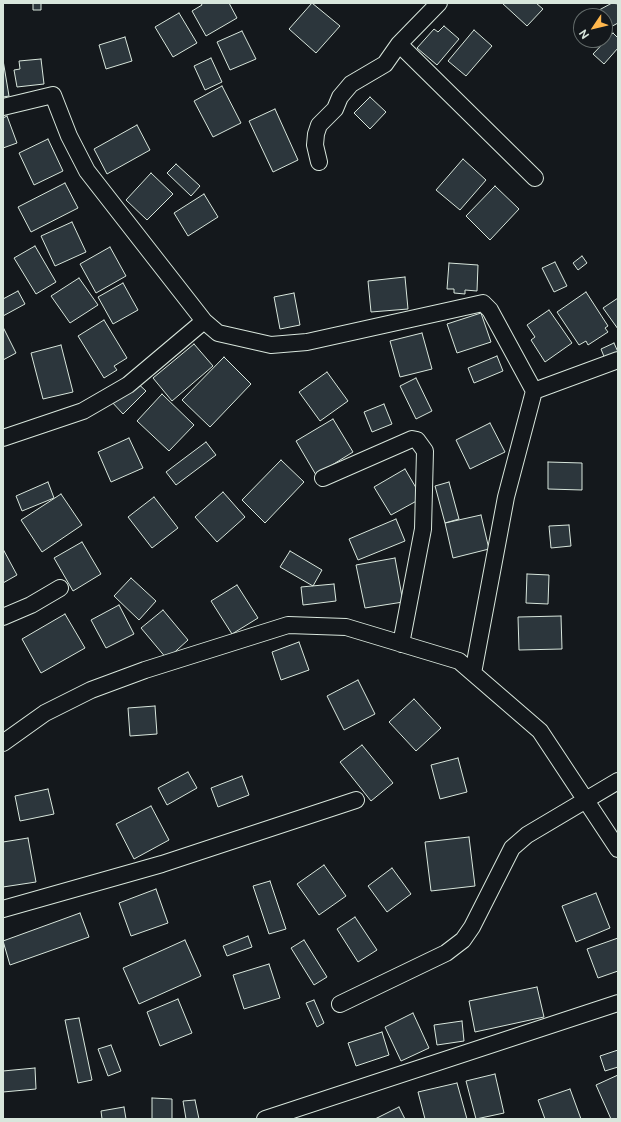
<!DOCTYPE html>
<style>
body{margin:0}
#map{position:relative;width:621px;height:1122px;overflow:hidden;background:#14181c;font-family:"Public Sans",sans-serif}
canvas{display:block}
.frame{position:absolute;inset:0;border:4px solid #d8e6dc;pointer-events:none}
.north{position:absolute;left:573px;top:8px;width:40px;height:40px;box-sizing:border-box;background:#14181c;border:1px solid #626a69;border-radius:50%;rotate:235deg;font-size:11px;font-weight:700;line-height:16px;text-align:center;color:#d8e6dc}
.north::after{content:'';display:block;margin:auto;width:14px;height:18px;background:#ffb74d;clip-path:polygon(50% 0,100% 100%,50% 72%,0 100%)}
</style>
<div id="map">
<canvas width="621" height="1122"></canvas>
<div class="frame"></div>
<div class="north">N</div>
</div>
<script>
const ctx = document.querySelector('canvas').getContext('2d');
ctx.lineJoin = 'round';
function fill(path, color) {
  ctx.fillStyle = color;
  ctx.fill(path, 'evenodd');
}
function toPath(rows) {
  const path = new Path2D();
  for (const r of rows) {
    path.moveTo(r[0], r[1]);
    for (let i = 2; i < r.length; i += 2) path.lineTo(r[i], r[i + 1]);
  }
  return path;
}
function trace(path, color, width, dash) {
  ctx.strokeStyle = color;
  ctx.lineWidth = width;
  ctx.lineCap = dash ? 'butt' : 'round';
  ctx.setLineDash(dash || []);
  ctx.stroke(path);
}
const building = toPath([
 [33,3,41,3,41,10,33,10,33,3],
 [201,3,229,3,237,18,206,36,192,11,202,5,201,3],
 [312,3,340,26,316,53,289,29,312,3],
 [502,3,536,3,543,9,527,26,502,3],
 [612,3,618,4,618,23,605,30,605,16,590,15,612,3],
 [179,13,197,43,173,57,155,27,179,13],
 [444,26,459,39,437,65,417,48,434,29,438,32,444,26],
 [474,30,492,46,466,76,448,61,474,30],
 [242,31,256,59,230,70,217,42,242,31],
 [613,33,618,38,618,48,604,64,593,54,613,33],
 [125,37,132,61,106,69,99,45,125,37],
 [211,58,222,82,205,90,194,66,211,58],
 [41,59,44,84,17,87,14,70,20,69,19,61,41,59],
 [3,60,9,96,3,97,3,60],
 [222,86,241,123,213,137,194,101,222,86],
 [370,97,386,112,370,129,354,113,370,97],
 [275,109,298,160,273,172,249,121,275,109],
 [7,116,17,143,3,148,3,118,7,116],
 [137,125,150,150,107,174,94,149,137,125],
 [48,139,63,171,34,185,19,153,48,139],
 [463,159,486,180,460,210,436,190,463,159],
 [176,164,200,186,191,196,167,173,176,164],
 [151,173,173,194,147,220,126,200,151,173],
 [65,183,78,208,31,232,18,207,65,183],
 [495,186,519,209,490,240,466,216,495,186],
 [204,194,218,217,188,236,174,213,204,194],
 [72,222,86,252,55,266,41,236,72,222],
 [35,246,56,282,36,294,14,258,35,246],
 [110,247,126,276,96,293,80,264,110,247],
 [582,256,587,263,578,270,573,263,582,256],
 [555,262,567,286,554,292,542,268,555,262],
 [449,263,478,265,477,291,465,290,465,294,454,293,454,289,447,289,449,263],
 [405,277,408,309,371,312,368,281,405,277],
 [79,278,98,305,70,323,51,296,79,278],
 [123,283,138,310,113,324,98,297,123,283],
 [18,291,25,304,3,316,3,299,18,291],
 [586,292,608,326,605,328,608,332,588,345,586,341,579,345,557,312,586,292],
 [294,293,300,325,280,329,274,297,294,293],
 [618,298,618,329,603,308,618,298],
 [549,310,572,343,545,362,531,340,535,337,527,325,549,310],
 [481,313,491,342,457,353,447,324,481,313],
 [104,320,127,358,114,366,117,370,104,378,78,336,104,320],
 [3,327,16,353,3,360,3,327],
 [422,333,432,369,400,377,390,341,422,333],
 [614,343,618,352,605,359,601,349,614,343],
 [194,344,213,366,172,401,153,378,194,344],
 [61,345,73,392,43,399,31,353,61,345],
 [497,356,503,371,474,383,468,368,497,356],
 [224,357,251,384,210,427,182,400,224,357],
 [327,372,348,401,320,421,299,392,327,372],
 [416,378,432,411,416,419,400,386,416,378],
 [133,379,146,391,123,414,111,401,133,379],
 [162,394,194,425,169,451,137,421,162,394],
 [384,404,392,424,372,432,364,412,384,404],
 [333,419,353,452,316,475,296,441,333,419],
 [490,423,505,452,470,469,456,440,490,423],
 [129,438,143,468,111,482,98,452,129,438],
 [206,442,216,455,176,485,166,472,206,442],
 [281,460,304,482,265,523,242,500,281,460],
 [548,462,582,463,582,490,548,489,548,462],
 [405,469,422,498,391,515,374,487,405,469],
 [48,482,54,498,22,511,16,496,48,482],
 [449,482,459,519,445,523,435,486,449,482],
 [223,492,245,517,217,542,195,517,223,492],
 [61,494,82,525,42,552,21,520,61,494],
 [154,497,178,528,152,548,128,517,154,497],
 [481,515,489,549,453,558,445,523,481,515],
 [396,519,405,541,358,560,349,539,396,519],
 [569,525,571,546,551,548,549,526,569,525],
 [82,542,101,574,73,591,54,558,82,542],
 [3,549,17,575,3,583,3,549],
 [290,551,322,570,313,586,280,567,290,551],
 [395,558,403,602,365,608,356,565,395,558],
 [527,574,549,575,548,604,526,603,527,574],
 [131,578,156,601,139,620,114,596,131,578],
 [334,584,336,601,303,605,301,587,334,584],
 [237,585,258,618,232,634,211,601,237,585],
 [119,605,134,634,106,648,91,620,119,605],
 [163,610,188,640,167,659,141,628,163,610],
 [65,614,85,648,41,673,22,639,65,614],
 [561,616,562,649,519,650,518,617,561,616],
 [299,642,309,670,281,680,272,652,299,642],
 [358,680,375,714,344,730,327,696,358,680],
 [414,699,441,728,416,751,389,722,414,699],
 [155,706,157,734,130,736,128,708,155,706],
 [362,745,393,783,371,801,340,762,362,745],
 [458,758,467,792,440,799,431,765,458,758],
 [188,772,197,788,167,805,158,788,188,772],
 [242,776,249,795,218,807,211,788,242,776],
 [48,789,54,814,20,821,15,796,48,789],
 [151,806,169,840,134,859,116,824,151,806],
 [469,837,475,886,431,891,425,842,469,837],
 [28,838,36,882,3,887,3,842,28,838],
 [324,865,346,896,319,915,297,884,324,865],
 [392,868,411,894,387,912,368,886,392,868],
 [270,881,286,929,269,934,253,886,270,881],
 [156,889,168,923,131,936,119,903,156,889],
 [596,893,610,928,576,942,562,906,596,893],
 [80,913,89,937,10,965,3,941,80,913],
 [355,917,377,950,358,962,337,929,355,917],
 [248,936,252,947,227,956,223,946,248,936],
 [618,938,618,971,598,978,587,949,618,938],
 [185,940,201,976,139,1004,123,968,185,940],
 [304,940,327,977,314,985,291,948,304,940],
 [269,964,280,998,244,1009,233,975,269,964],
 [537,987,544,1017,475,1032,469,1001,537,987],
 [178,999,192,1033,160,1046,147,1012,178,999],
 [314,1000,324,1023,317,1027,306,1003,314,1000],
 [413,1013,429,1048,401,1061,385,1027,413,1013],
 [79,1018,92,1080,78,1083,65,1020,79,1018],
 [462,1021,464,1041,437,1045,434,1025,462,1021],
 [382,1032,389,1055,356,1066,348,1043,382,1032],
 [111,1045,121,1071,108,1076,98,1049,111,1045],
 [618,1050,618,1067,605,1071,600,1056,618,1050],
 [35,1068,36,1089,3,1092,3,1071,35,1068],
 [495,1074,504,1113,476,1119,466,1081,495,1074],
 [618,1075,618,1119,611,1119,596,1085,618,1075],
 [457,1083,467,1119,425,1119,418,1092,457,1083],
 [570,1089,581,1119,545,1119,538,1100,570,1089],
 [152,1098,172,1099,172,1119,152,1119,152,1098],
 [195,1100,199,1119,186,1119,183,1101,195,1100],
 [124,1107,126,1119,102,1119,101,1111,124,1107],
 [399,1107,405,1119,375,1119,399,1107]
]);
const minor = toPath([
 [399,44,535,178],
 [3,107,53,95,69,136,87,171,204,321],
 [319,162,315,145,316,134,319,125,335,109,340,97,351,84,385,64,399,44,439,3],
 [534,391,618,360],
 [3,438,83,411,128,385,204,321,218,333,271,345,307,342,483,303,490,310,534,391,506,497,473,673],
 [323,478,412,439,417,440,425,451,423,529,401,644],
 [3,617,31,605,60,588],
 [3,743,45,713,91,690,145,670,288,625,346,627,459,661,540,731,618,849],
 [3,909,162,864,356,800],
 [340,1004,446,953,463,940,472,927,512,848,527,835,618,781],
 [265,1119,618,1003]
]);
fill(building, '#2c363c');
trace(building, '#d8e6dc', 1);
trace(minor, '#d8e6dc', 18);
trace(minor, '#14181c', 16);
</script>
